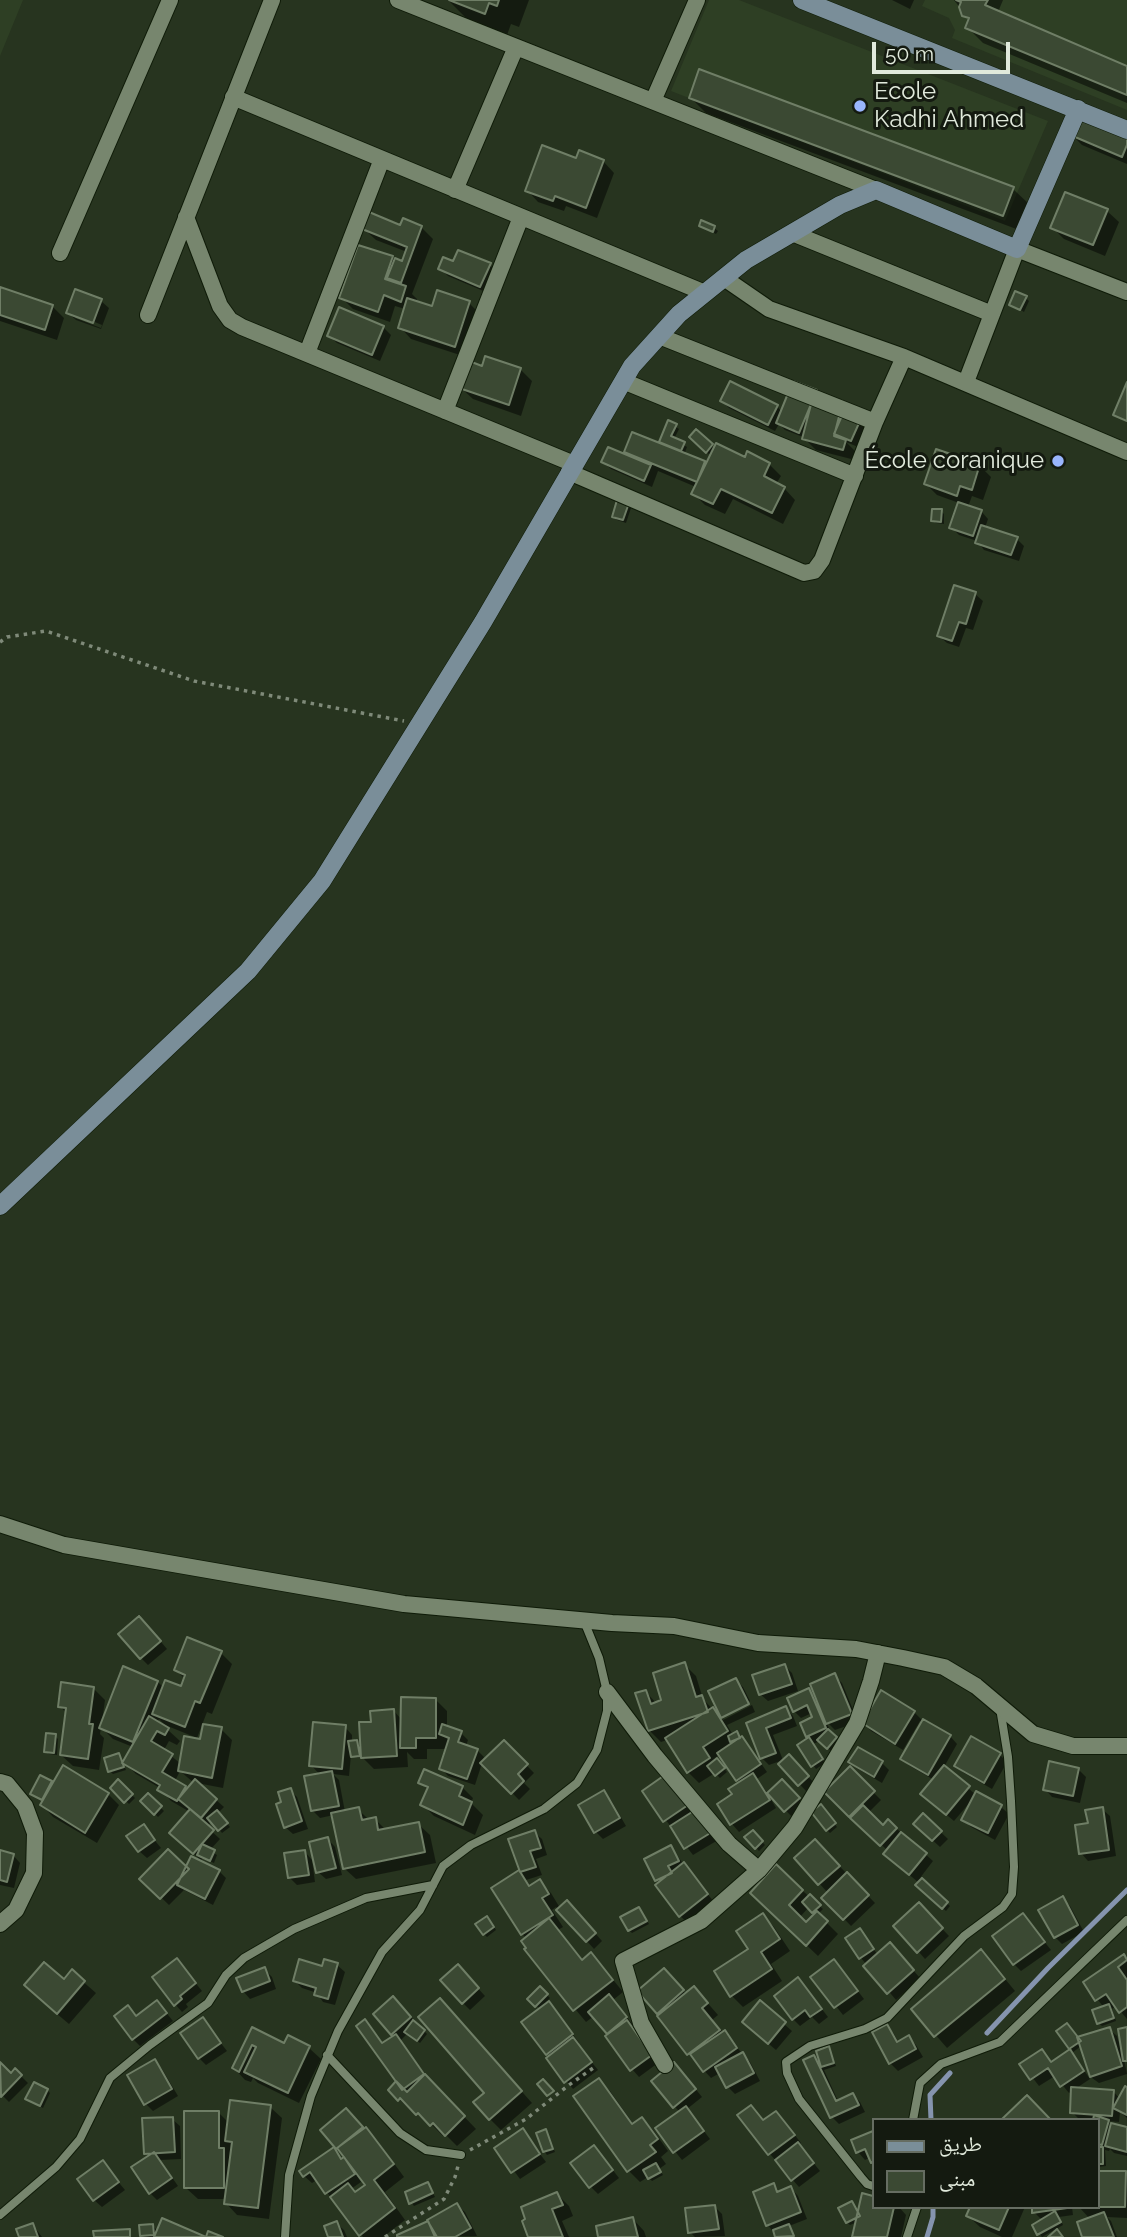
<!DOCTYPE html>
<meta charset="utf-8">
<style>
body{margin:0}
#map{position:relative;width:1127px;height:2237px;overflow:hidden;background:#27341f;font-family:Raleway,"Noto Naskh Arabic",sans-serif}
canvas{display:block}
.legend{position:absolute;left:872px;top:2118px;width:228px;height:91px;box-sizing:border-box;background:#141a10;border:2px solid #666d62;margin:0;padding:9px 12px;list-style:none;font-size:21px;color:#e1eadc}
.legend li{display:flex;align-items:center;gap:14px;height:35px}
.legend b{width:35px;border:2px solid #666d62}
.scale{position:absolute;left:872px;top:42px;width:138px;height:32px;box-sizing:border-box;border:4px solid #e1eadc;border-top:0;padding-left:9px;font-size:21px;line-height:24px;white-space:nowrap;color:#e1eadc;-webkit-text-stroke:5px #141a10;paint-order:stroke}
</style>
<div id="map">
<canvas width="1127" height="2237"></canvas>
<ul class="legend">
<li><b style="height:9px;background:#7a8e99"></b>طريق</li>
<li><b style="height:19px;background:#3b4933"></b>مبنى</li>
</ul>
<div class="scale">50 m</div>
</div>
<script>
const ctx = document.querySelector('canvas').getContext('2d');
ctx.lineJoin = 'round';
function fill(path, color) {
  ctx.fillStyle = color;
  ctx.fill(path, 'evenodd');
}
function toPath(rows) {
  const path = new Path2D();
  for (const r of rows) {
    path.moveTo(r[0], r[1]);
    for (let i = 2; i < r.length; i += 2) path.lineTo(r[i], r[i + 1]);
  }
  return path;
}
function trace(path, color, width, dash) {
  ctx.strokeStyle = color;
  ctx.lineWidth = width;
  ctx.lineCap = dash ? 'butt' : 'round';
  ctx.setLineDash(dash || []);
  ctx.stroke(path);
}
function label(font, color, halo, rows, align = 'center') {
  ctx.font = font + ' Raleway,sans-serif';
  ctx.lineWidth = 6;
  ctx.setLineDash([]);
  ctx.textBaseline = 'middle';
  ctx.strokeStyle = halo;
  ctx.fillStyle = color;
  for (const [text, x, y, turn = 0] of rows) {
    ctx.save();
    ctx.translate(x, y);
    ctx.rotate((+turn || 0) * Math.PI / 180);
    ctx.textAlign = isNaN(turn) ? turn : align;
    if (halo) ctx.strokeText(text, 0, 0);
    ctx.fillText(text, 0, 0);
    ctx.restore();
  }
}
const built = toPath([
 [0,0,23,0,0,56],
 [709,0,739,0,1048,121,1005,221,671,91],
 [925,0,1127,0,1127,110,952,38,955,30,949,18,922,6]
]);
const shadow = toPath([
 [448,0,529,0,519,27,511,24,507,35,468,20],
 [892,0,914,0,910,9],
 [954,0,1003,0,998,12,1127,68,1127,103,983,43,967,27,970,21],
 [691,98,1013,189,1029,204,1019,230,706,113],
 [1127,130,1127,164,1082,145,1070,133],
 [577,160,603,161,614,173,597,218,566,206,564,211,538,202,527,190],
 [1066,194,1107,211,1119,222,1105,256,1064,239,1052,227],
 [701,226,714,228,718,231,716,234],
 [401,227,421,227,433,239,412,294,417,299,416,303,433,308,469,303,480,314,466,357,411,339,400,327,405,309,395,306,390,322,353,309,341,297,392,258,403,263,407,252,376,240,364,229],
 [454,264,490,265,497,272,488,293,448,276,440,268],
 [0,289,52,306,64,318,57,340,0,321],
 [1026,298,1029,301,1024,312,1011,304],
 [101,301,109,308,101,329,76,320,68,313],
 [75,314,102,325,101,328,75,318],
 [383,327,391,335,380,361,337,343,329,336],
 [483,368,520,369,532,381,521,416,473,399,461,388],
 [794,383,870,420,858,447,846,442,857,453,855,460,816,450,803,437,785,430,779,424,775,431,729,408,722,401,777,406,782,412],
 [675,426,679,429,674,439,687,447,684,455,707,466,711,456,691,437,697,431,715,449,769,464,781,476,776,484,784,488,795,500,783,524,733,499,725,514,705,505,693,493,696,487,658,471,652,487,611,469,603,462,634,460,626,451,668,449,661,441],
 [979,465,991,477,983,500,972,496,968,507,981,511,988,519,985,528,1017,539,1024,546,1019,561,984,550,977,541,959,535,951,527,959,503,937,495,926,484],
 [628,505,631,508,626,523,617,520,614,517],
 [941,511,944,514,944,524,936,523,933,520],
 [955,587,975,594,983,601,973,630,966,628,959,647,947,643,939,636],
 [147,1625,167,1649,148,1665,141,1658],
 [221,1653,232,1664,212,1714,207,1712,197,1738,165,1725,159,1719,157,1723,168,1730,180,1741,177,1745,169,1741,164,1750,181,1764,201,1741,221,1729,232,1740,223,1788,197,1783,224,1807,218,1813,230,1827,222,1833,212,1821,207,1827,220,1839,210,1850,217,1855,214,1863,203,1858,201,1860,178,1840,190,1812,171,1801,160,1788,136,1774,124,1762,133,1747,113,1739,101,1727,100,1734,104,1738,99,1770,73,1766,61,1755,67,1714,60,1706,93,1688,105,1700,102,1722,124,1668,158,1682,164,1688,182,1688,185,1679,176,1670],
 [180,1771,194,1783,188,1790,175,1781],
 [684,1664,696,1676,703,1699,723,1720,752,1705,755,1712,727,1725,733,1735,737,1733,749,1746,767,1772,757,1779,768,1794,782,1781,806,1806,793,1818,771,1795,769,1796,776,1808,739,1832,732,1824,719,1805,734,1795,740,1783,720,1754,715,1758,727,1772,720,1778,715,1773,699,1783,688,1772,667,1740,661,1742,649,1730,646,1692,657,1704,664,1701],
 [785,1666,792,1673,798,1691,768,1701,760,1694],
 [835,1676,842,1683,858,1722,835,1730,826,1721,832,1735,839,1742,831,1751,820,1741,813,1744,825,1763,816,1769,799,1746,810,1738,807,1736,814,1718,812,1713,801,1718,794,1711,808,1690,819,1701],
 [735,1680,743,1687,750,1701,723,1715],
 [435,1699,447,1711,447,1728,461,1733,468,1740,466,1746,477,1750,484,1757,475,1785,448,1776,441,1768,447,1749,427,1749,427,1759,414,1759,407,1752,408,1767,374,1769,363,1758,354,1758,369,1756,368,1752,351,1755,349,1776,333,1774,339,1780,345,1812,358,1809,369,1820,375,1819,386,1830,418,1824,430,1835,436,1863,356,1879,344,1868,334,1815,320,1818,312,1810,320,1775,311,1765,345,1727,352,1735,352,1742,356,1742,362,1747,373,1723,394,1711,402,1720],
 [786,1708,793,1716,797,1726,773,1735,783,1760,769,1765,762,1758,748,1724],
 [914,1712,924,1722,950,1736,957,1744,944,1767,976,1795,1001,1807,1009,1814,995,1840,971,1827,963,1819,971,1801,954,1821,930,1801,934,1780,910,1766,902,1759,923,1723,920,1721,903,1750,871,1731,864,1723],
 [55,1736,58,1739,57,1755,49,1754,46,1751],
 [504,1742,534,1773,524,1783,530,1789,519,1800,483,1763],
 [999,1754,1007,1762,992,1789,964,1773,956,1766],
 [119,1755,126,1770,113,1774,110,1771],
 [789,1756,815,1784,807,1792,780,1764],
 [851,1762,882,1763,889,1770,882,1783,858,1769],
 [850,1769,881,1800,868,1813,883,1827,889,1822,933,1861,920,1878,950,1906,946,1911,918,1885,919,1883,885,1854,888,1851,827,1792],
 [1078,1769,1086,1777,1080,1803,1052,1797,1045,1789],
 [669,1774,723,1837,693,1855,644,1792],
 [118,1782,135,1798,129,1804,112,1788],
 [420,1782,462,1787,473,1798,471,1803,483,1815,475,1835,434,1816,422,1804,428,1790],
 [51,1783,53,1785,108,1794,119,1805,97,1843,53,1817,42,1805,44,1801,35,1796],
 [290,1790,297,1797,308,1829,293,1834,285,1827,284,1803],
 [603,1792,611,1800,626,1826,603,1839,596,1832,580,1806],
 [148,1795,164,1811,158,1817,142,1801],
 [1102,1809,1110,1816,1116,1856,1088,1861,1081,1853,1090,1824],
 [824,1810,837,1827,830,1833,827,1830],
 [923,1815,948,1839,940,1847,915,1824],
 [143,1826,161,1848,147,1858,139,1851],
 [534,1832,542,1839,547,1855,536,1859,542,1875,526,1880,531,1886,539,1881,551,1893,560,1908,574,1909,602,1941,594,1949,556,1907,552,1910,563,1927,558,1930,583,1961,602,1966,623,1992,613,2000,633,2025,631,2027,658,2063,639,2077,632,2069,610,2035,594,2016,586,2022,526,1950,526,1938,522,1934,523,1877,511,1840],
 [753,1832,765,1845,759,1851,747,1838],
 [328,1839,335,1847,342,1875,326,1879,318,1872],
 [670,1847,714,1902,688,1923,680,1916,657,1880,646,1859],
 [822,1848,875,1903,851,1926,824,1898,828,1893,796,1858],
 [0,1852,13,1855,20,1863,14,1888,0,1885],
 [305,1852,312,1860,315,1882,297,1885,290,1878],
 [776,1867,823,1909,818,1914,838,1934,818,1956,763,1904],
 [809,1907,816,1914,806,1924,799,1918],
 [187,1869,219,1871,226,1878,213,1905,184,1890,169,1905,142,1879],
 [1062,1898,1070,1906,1084,1932,1062,1944,1055,1937],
 [919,1904,949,1936,925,1959,918,1951],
 [639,1909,649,1924,632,1933,629,1930],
 [763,1915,774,1927,790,1951,771,1964,782,1981,743,2007,732,1996],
 [1023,1915,1051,1950,1021,1971,1014,1964],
 [490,1921,496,1930,487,1937,484,1934],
 [859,1930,878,1955,897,1952,920,1978,896,2000,861,1958],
 [1124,1956,1127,1959,1127,2019,1116,2006,1112,2009,1116,2021,1102,2026,1099,2023,1104,2008,1085,1982],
 [177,1960,202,1991,186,2004,188,2007,182,2012,175,2004],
 [992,1963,1015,1991,947,2048,913,2009],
 [337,1965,345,1972,335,2005,323,2002,317,1993,302,1988,295,1981,323,1968],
 [264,1969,272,1977,276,1989,250,1999,243,1991],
 [841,1969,864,1999,843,2015,813,1977],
 [72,1972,96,1993,69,2024,37,1997,64,1982],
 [465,1974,485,1996,470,2010,463,2003],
 [672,1977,686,1994,705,2000,718,2015,712,2020,750,2062,760,2081,735,2094,728,2087,720,2073,711,2078,689,2054,659,2016,661,2015,640,1991],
 [805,1987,828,2017,819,2024,812,2017,800,2026,793,2019],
 [540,1988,550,1998,546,2002,556,2011,579,2043,577,2044,598,2070,573,2089,548,2059,551,2057,524,2023,541,2010,530,1999],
 [760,2003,792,2031,776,2050,751,2029],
 [400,2006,427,2034,420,2043,408,2033,400,2041,433,2084,476,2129,457,2146,445,2134,443,2136,430,2123,429,2125,413,2109,411,2111,390,2090,398,2082,365,2021,384,2044,395,2036,376,2014],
 [164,2010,173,2021,140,2046,133,2039,137,2018],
 [451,2012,532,2103,501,2130,490,2119,487,2093],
 [202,2019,227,2051,206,2065,199,2058],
 [887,2026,894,2034,899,2043,909,2038,916,2045,923,2057,898,2071,890,2063,874,2033],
 [252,2029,285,2045,309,2048,321,2059,299,2103,258,2083,253,2078,251,2082,245,2080,234,2068],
 [1109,2029,1117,2036,1121,2050,1123,2049,1127,2029,1127,2062,1124,2059,1127,2074,1099,2083,1092,2078,1081,2046,1072,2053,1090,2079,1075,2089,1113,2091,1120,2099,1127,2089,1127,2118,1120,2112,1119,2122,1108,2121,1112,2125,1127,2129,1127,2156,1114,2153,1110,2149,1109,2151,1105,2150,1106,2166,1098,2167,1097,2120,1079,2119,1072,2112,1073,2090,1069,2093,1055,2076,1039,2086,1022,2064,1042,2051,1052,2063,1072,2050,1059,2032,1078,2039],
 [828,2048,836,2066,824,2070,838,2101,853,2095,860,2102,865,2112,839,2124,832,2117,814,2057,823,2066],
 [155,2061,162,2069,178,2096,153,2111,146,2104],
 [0,2064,11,2075,16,2071,28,2083,9,2102,0,2093],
 [682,2072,702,2097,687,2109,710,2139,682,2160,657,2129,680,2112,674,2106],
 [599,2080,610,2091,634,2125,642,2119,653,2130,668,2151,661,2157,666,2164,659,2169,663,2175,652,2181,648,2177,640,2182,629,2171,576,2096],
 [47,2090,50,2093,43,2108,28,2099],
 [270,2107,282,2118,269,2219,237,2215,226,2203,226,2199,198,2199,186,2188,219,2113,229,2123],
 [740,2115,764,2122,783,2120,801,2143,799,2145,820,2171,799,2187,770,2154],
 [354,2117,377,2140,404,2177,385,2192,405,2220,383,2237,363,2237,317,2180,312,2183,304,2176,333,2150,343,2160,350,2166,352,2165,337,2148],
 [359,2174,367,2185,356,2194,351,2189,361,2182,357,2176],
 [172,2119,180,2126,181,2159,160,2160,178,2186,157,2200,150,2193,150,2157,146,2153],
 [523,2131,546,2162,520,2179,497,2148],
 [546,2131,555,2152,547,2155,544,2151],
 [873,2133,873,2163,871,2157,865,2160,858,2152,853,2141],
 [601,2155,619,2178,598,2194,591,2187],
 [102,2162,125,2190,102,2207,94,2200],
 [1097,2172,1125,2173,1127,2175,1127,2218,1107,2217,1111,2221,1117,2237,1084,2237,1090,2219,1079,2207,1097,2207],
 [428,2184,435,2197,414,2206,411,2202],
 [773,2185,780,2193,791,2188,798,2196,807,2219,789,2226,795,2237,777,2237,768,2225],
 [557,2194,569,2206,573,2216,562,2221,569,2237,530,2237],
 [863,2195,873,2198,873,2207,899,2207,906,2215,901,2237,854,2237,857,2222,850,2225,847,2222,852,2203,859,2214],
 [457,2205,465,2212,477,2236,399,2237,427,2223,433,2228],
 [715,2207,722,2214,725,2236,695,2237,690,2232],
 [972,2207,1025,2207,1012,2237,1002,2237,980,2227,968,2216],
 [1033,2207,1072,2207,1073,2215,1059,2217,1063,2225,1042,2237,1034,2226,1043,2221,1034,2212],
 [633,2219,644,2231,646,2237,600,2237],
 [336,2223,344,2230,347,2237,330,2237],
 [33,2225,42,2237,20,2237],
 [153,2226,158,2231,202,2237,144,2237,142,2235]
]);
const stream = toPath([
 [987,2033,1048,1968,1127,1890],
 [931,2120,930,2095,950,2073],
 [927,2237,933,2217,933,2207]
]);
const building = toPath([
 [449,0,499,0,497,6,489,3,485,14,449,0],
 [956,0,988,0,985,5,1127,66,1127,95,965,28,969,18,962,16,959,7,961,2,956,0],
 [699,69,1014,187,1003,216,689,98,699,69],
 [1080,107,1127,128,1127,145,1122,157,1068,134,1080,107],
 [542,145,576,158,579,150,604,160,586,208,555,196,553,201,525,191,542,145],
 [1065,192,1108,209,1093,245,1050,228,1065,192],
 [369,212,400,225,403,218,422,226,401,283,387,278,395,258,402,261,407,247,362,229,369,212],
 [701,220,715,226,713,232,699,226,701,220],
 [358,245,393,256,385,279,406,286,401,302,384,295,378,312,339,298,358,245],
 [458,250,491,263,480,287,438,269,443,257,453,261,458,250],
 [0,287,53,305,45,330,0,315,0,287],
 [75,289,102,299,93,323,66,313,75,289],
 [437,290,470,301,455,347,398,328,407,298,432,306,437,290],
 [1015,291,1027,296,1020,310,1009,305,1015,291],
 [339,307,384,326,372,355,327,336,339,307],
 [485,356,521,368,509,405,459,388,469,361,482,366,485,356],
 [730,381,778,405,768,425,720,401,730,381],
 [793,381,817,390,799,433,776,423,793,381],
 [1127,382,1127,421,1113,415,1127,382],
 [814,393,843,401,834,436,846,440,843,450,802,439,814,393],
 [847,404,864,412,851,441,834,434,847,404],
 [668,420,677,424,671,436,685,442,681,451,659,442,668,420],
 [696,429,713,444,706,453,689,437,696,429],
 [632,432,705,461,697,482,624,452,632,432],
 [716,443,745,457,747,451,770,463,764,476,785,487,772,513,721,489,713,504,691,494,716,443],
 [608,447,651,465,644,481,601,462,608,447],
 [936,449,980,464,972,490,960,486,957,496,924,484,936,449],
 [617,500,629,503,623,520,612,517,617,500],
 [958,502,982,510,973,536,949,528,958,502],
 [932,509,942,509,941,522,931,521,932,509],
 [981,525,1018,537,1011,555,975,543,981,525],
 [954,585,976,592,966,624,959,622,952,641,937,636,954,585],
 [139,1616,161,1641,140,1659,118,1634,139,1616],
 [187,1637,222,1651,200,1703,195,1701,185,1727,152,1714,165,1680,181,1686,185,1675,174,1670,187,1637],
 [685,1662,696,1697,702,1695,708,1712,648,1731,635,1693,646,1690,651,1704,661,1700,653,1673,685,1662],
 [785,1664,792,1684,759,1695,752,1675,785,1664],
 [123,1666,158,1681,133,1742,99,1728,123,1666],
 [835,1673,852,1714,826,1724,810,1684,835,1673],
 [736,1678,749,1704,721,1718,708,1691,736,1678],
 [61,1682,94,1687,89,1724,93,1724,88,1759,60,1755,66,1708,58,1707,61,1682],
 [809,1688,826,1728,806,1737,800,1723,812,1717,807,1705,793,1712,787,1698,809,1688],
 [881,1690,915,1711,895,1744,862,1723,881,1690],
 [401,1697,436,1698,436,1738,416,1738,416,1748,400,1748,401,1697],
 [786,1706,791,1718,766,1728,776,1753,760,1759,746,1723,786,1706],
 [713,1707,728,1731,703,1747,710,1758,687,1773,665,1738,713,1707],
 [394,1709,397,1756,361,1758,359,1722,371,1722,370,1711,394,1709],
 [149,1716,169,1728,165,1735,157,1731,151,1741,173,1754,162,1772,186,1786,177,1801,157,1790,160,1785,122,1763,149,1716],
 [923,1719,951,1735,928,1775,900,1759,923,1719],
 [313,1722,346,1725,342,1769,309,1766,313,1722],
 [203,1724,222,1727,212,1778,178,1771,184,1736,200,1739,203,1724],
 [442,1724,462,1731,458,1742,478,1749,467,1779,439,1769,449,1738,439,1734,442,1724],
 [828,1729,837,1737,827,1749,817,1740,828,1729],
 [737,1731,740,1738,730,1742,728,1736,737,1731],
 [46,1733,56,1734,54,1753,44,1752,46,1733],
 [742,1736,761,1764,736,1781,717,1753,742,1736],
 [971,1736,1001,1753,984,1783,954,1766,971,1736],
 [809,1737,823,1759,811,1767,797,1745,809,1737],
 [357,1740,360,1756,351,1757,348,1741,357,1740],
 [504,1740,528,1764,518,1774,524,1781,511,1794,480,1763,504,1740],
 [858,1747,883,1761,874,1777,848,1762,858,1747],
 [119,1753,124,1767,108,1772,104,1758,119,1753],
 [789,1754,809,1776,798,1786,778,1764,789,1754],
 [717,1758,725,1768,715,1776,707,1766,717,1758],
 [1049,1761,1079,1768,1073,1796,1043,1790,1049,1761],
 [63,1765,109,1793,85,1833,40,1805,63,1765],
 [944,1765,970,1786,946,1815,920,1794,944,1765],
 [850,1766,875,1791,849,1817,824,1792,850,1766],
 [424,1769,463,1786,459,1796,472,1802,463,1825,420,1805,428,1787,418,1783,424,1769],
 [332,1771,339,1806,311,1811,304,1776,332,1771],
 [669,1772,691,1803,663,1822,642,1791,669,1772],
 [753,1773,770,1800,730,1825,717,1804,732,1794,728,1789,753,1773],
 [40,1775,52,1781,42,1800,30,1794,40,1775],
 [118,1779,133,1794,124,1803,110,1788,118,1779],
 [195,1779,217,1799,201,1818,178,1799,195,1779],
 [782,1779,800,1798,784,1812,767,1793,782,1779],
 [291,1788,302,1821,284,1828,276,1804,281,1802,278,1792,291,1788],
 [604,1790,620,1818,594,1833,578,1805,604,1790],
 [976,1791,1002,1805,988,1833,961,1820,976,1791],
 [148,1793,162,1806,154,1815,140,1801,148,1793],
 [821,1804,836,1823,826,1831,811,1812,821,1804],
 [703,1805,717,1829,684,1849,670,1826,703,1805],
 [863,1805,883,1825,888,1819,897,1828,880,1846,850,1818,863,1805],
 [359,1807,362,1820,376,1817,378,1830,419,1822,425,1852,343,1869,331,1813,359,1807],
 [1103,1807,1109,1850,1079,1854,1075,1825,1088,1823,1085,1810,1103,1807],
 [190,1809,214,1830,193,1854,169,1833,190,1809],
 [217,1810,228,1823,218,1831,207,1818,217,1810],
 [923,1813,942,1831,932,1841,913,1824,923,1813],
 [144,1824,155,1840,138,1852,126,1836,144,1824],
 [535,1830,541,1848,530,1851,536,1867,520,1872,508,1839,535,1830],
 [753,1830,763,1841,755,1849,744,1837,753,1830],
 [901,1832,927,1853,909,1875,883,1854,901,1832],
 [328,1837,336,1868,316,1873,309,1842,328,1837],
 [815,1839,840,1866,818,1885,794,1858,815,1839],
 [202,1844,215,1850,210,1861,197,1855,202,1844],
 [671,1845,679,1861,668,1866,672,1873,655,1881,644,1859,671,1845],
 [168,1849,189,1869,160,1899,139,1879,168,1849],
 [0,1850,14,1854,7,1882,0,1880,0,1850],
 [305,1850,309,1875,288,1878,284,1853,305,1850],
 [191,1856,220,1870,205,1899,177,1885,191,1856],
 [684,1862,708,1894,679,1917,655,1885,684,1862],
 [776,1864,803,1890,789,1905,806,1922,817,1911,828,1921,806,1946,750,1893,776,1864],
 [519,1870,529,1886,540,1879,549,1894,542,1898,553,1915,521,1935,491,1888,519,1870],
 [847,1872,869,1895,843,1920,821,1898,847,1872],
 [922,1878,948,1902,942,1909,915,1885,922,1878],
 [810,1894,821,1905,812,1913,802,1902,810,1894],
 [1063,1896,1078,1925,1054,1938,1038,1910,1063,1896],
 [567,1900,596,1933,586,1942,556,1910,567,1900],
 [919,1902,943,1928,917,1953,893,1926,919,1902],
 [639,1907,647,1921,628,1931,620,1917,639,1907],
 [763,1913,780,1939,761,1952,772,1969,730,1997,714,1971,748,1949,736,1931,763,1913],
 [1023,1913,1045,1942,1013,1965,992,1936,1023,1913],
 [487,1916,494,1927,483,1935,475,1924,487,1916],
 [549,1918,582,1960,591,1952,613,1980,573,2011,524,1949,526,1948,521,1941,549,1918],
 [860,1928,874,1949,859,1959,845,1938,860,1928],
 [890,1942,914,1970,887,1994,863,1966,890,1942],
 [981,1949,1005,1979,934,2037,911,2009,981,1949],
 [1124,1954,1127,1960,1118,1967,1127,1980,1127,2007,1119,2013,1106,1994,1095,2001,1083,1982,1124,1954],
 [177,1958,196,1983,180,1996,182,1999,174,2006,152,1977,177,1958],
 [299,1959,322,1966,324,1959,338,1963,328,1999,314,1995,316,1988,293,1981,299,1959],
 [834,1959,858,1991,834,2008,810,1977,834,1959],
 [44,1962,64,1979,72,1969,85,1981,57,2014,24,1985,44,1962],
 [458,1964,479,1988,462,2004,440,1980,458,1964],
 [265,1967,270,1981,242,1992,236,1978,265,1967],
 [664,1968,684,1990,657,2014,637,1991,664,1968],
 [798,1977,822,2009,810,2017,805,2010,792,2020,774,1996,798,1977],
 [540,1986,548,1994,535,2007,527,1999,540,1986],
 [694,1986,708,2003,702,2008,720,2030,687,2055,657,2016,694,1986],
 [609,1994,627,2017,607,2034,588,2012,609,1994],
 [393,1996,411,2017,391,2035,373,2014,393,1996],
 [440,1998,522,2091,489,2120,473,2102,484,2093,418,2017,440,1998],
 [157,2000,167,2013,132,2040,114,2016,128,2005,136,2016,157,2000],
 [760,2000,786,2022,768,2044,742,2022,760,2000],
 [549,2001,573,2034,546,2055,521,2022,549,2001],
 [1109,2004,1114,2018,1097,2024,1092,2010,1109,2004],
 [203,2017,221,2043,198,2059,180,2033,203,2017],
 [365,2019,382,2043,396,2034,424,2074,402,2090,356,2026,365,2019],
 [413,2020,425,2030,417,2041,404,2032,413,2020],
 [627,2020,652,2055,630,2071,605,2036,627,2020],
 [1067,2023,1081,2041,1069,2049,1056,2031,1067,2023],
 [887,2024,897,2042,909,2035,916,2049,889,2064,872,2032,887,2024],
 [252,2027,284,2043,288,2035,310,2046,288,2093,244,2072,256,2047,252,2045,239,2072,232,2068,252,2027],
 [1110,2027,1122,2066,1090,2077,1077,2037,1110,2027],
 [1127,2027,1127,2061,1123,2061,1118,2029,1127,2027],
 [725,2030,737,2048,703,2072,690,2054,725,2030],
 [573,2037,592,2062,564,2083,546,2058,573,2037],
 [829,2046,834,2063,821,2067,816,2051,829,2046],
 [1042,2049,1051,2062,1070,2049,1084,2071,1060,2087,1048,2068,1030,2080,1019,2064,1042,2049],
 [743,2052,754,2073,726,2088,715,2067,743,2052],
 [814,2055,836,2101,853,2093,859,2105,830,2118,803,2060,814,2055],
 [155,2059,172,2089,144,2105,127,2075,155,2059],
 [0,2062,11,2073,15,2068,22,2075,1,2097,0,2062],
 [674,2062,696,2089,673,2108,651,2081,674,2062],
 [425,2074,465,2116,445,2136,433,2123,430,2126,418,2113,416,2115,400,2098,398,2101,388,2090,396,2081,407,2092,425,2074],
 [599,2078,632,2124,642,2117,658,2139,650,2145,656,2152,627,2172,573,2096,599,2078],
 [543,2079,554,2091,547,2096,537,2084,543,2079],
 [34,2082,48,2089,40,2106,25,2099,34,2082],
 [1125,2086,1127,2087,1127,2115,1113,2108,1125,2086],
 [1071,2087,1114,2090,1112,2116,1070,2113,1071,2087],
 [1027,2095,1051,2120,1001,2120,1027,2095],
 [230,2100,271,2105,258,2208,224,2204,232,2142,225,2141,230,2100],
 [751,2105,763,2120,776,2111,795,2135,768,2155,737,2115,751,2105],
 [686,2106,704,2131,673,2153,655,2128,686,2106],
 [346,2108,363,2127,336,2149,320,2130,346,2108],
 [184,2111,219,2111,219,2148,224,2148,224,2188,184,2188,184,2111],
 [1094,2115,1109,2120,1102,2145,1097,2144,1097,2120,1093,2120,1094,2115],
 [173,2117,175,2152,144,2154,142,2118,173,2117],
 [1111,2123,1127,2127,1127,2152,1105,2146,1111,2123],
 [366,2127,394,2164,374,2180,395,2208,359,2236,330,2197,348,2183,355,2192,365,2185,337,2148,366,2127],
 [523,2128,540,2154,511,2173,494,2148,523,2128],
 [546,2129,553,2149,543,2152,536,2133,546,2129],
 [873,2131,873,2162,871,2163,865,2149,856,2153,851,2140,873,2131],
 [798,2142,814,2163,791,2181,775,2160,798,2142],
 [594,2145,613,2170,589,2188,570,2163,594,2145],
 [334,2147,341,2159,344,2157,355,2174,325,2194,310,2172,303,2177,299,2171,334,2147],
 [1097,2147,1103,2147,1103,2164,1097,2164,1097,2147],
 [154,2152,172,2178,149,2194,131,2167,154,2152],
 [103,2160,119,2182,93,2201,77,2179,103,2160],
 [656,2163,661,2172,648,2179,643,2170,656,2163],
 [1097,2171,1126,2171,1125,2207,1097,2207,1097,2171],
 [428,2182,433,2193,409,2204,405,2192,428,2182],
 [774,2183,777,2192,791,2186,801,2212,766,2226,753,2192,774,2183],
 [557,2192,563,2205,552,2209,563,2237,528,2237,522,2221,525,2219,521,2207,557,2192],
 [862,2193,873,2196,873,2207,894,2207,887,2237,852,2237,862,2193],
 [852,2201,860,2216,846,2223,838,2208,852,2201],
 [457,2203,471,2228,455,2237,437,2237,427,2220,457,2203],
 [715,2205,719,2229,688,2233,685,2208,715,2205],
 [970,2207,1009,2207,999,2230,966,2216,970,2207],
 [1032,2207,1067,2207,1067,2208,1032,2213,1032,2207],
 [1055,2211,1061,2222,1037,2235,1032,2225,1055,2211],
 [1104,2212,1114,2237,1082,2237,1077,2222,1104,2212],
 [633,2217,638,2237,598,2237,596,2226,633,2217],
 [162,2218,206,2237,208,2231,223,2237,154,2237,162,2218],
 [337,2221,343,2237,328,2237,324,2226,337,2221],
 [428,2221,435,2237,397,2237,397,2235,428,2221],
 [33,2223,38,2237,19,2237,16,2229,33,2223],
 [153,2224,154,2235,140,2236,139,2225,153,2224],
 [789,2224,794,2236,775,2237,773,2230,789,2224],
 [130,2229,130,2237,94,2237,93,2231,130,2229],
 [1057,2229,1063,2237,1048,2237,1057,2229]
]);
const path = toPath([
 [0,642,7,637,46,631,194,681,404,721],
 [470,2150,526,2119,569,2085,596,2066],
 [385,2237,444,2199,455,2177,458,2166]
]);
const lane = toPath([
 [327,2055,400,2133,426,2150,461,2155],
 [913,2120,920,2083,941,2064,1000,2042,1127,1920],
 [873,2186,867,2184,861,2177,799,2099,787,2073,786,2062,810,2046,865,2029,887,2018,964,1936,1003,1907,1012,1894,1014,1867,1011,1801,1008,1757,1000,1708],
 [0,2215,56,2167,80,2139,110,2078,150,2045,208,2003,226,1975,244,1958,294,1929,366,1898,433,1885],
 [285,2237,289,2175,311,2096,338,2031,382,1952,420,1910,443,1866,471,1845,544,1809,577,1783,597,1750,607,1711,607,1692,599,1658,584,1621],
 [907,2237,917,2207]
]);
const street = toPath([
 [398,0,876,190],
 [233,97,705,293],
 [653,101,697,0],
 [455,190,516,47],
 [186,217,220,306,230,320,242,327,574,464],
 [792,233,992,314],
 [60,253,170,0],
 [724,278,769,309,904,357,1127,452],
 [148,315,272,0],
 [659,336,875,422],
 [307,353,382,159],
 [623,381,855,476],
 [966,382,1017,249,1127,292],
 [445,411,521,217],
 [569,472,804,573,814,571,822,560,875,422,904,357],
 [0,1524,64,1545,404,1604,612,1623,674,1626,758,1643,856,1649,903,1658,944,1667,976,1686,1033,1734,1073,1746,1127,1746],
 [607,1692,655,1756,729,1844,759,1870],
 [0,1782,7,1784,25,1806,35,1833,34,1873,16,1910,0,1924],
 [665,2065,641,2023,623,1961,701,1921,759,1870,795,1827,857,1723,871,1681,878,1653]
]);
const secondary = toPath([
 [802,0,1127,130],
 [0,1206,248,971,322,881,483,622,632,366,679,314,746,260,840,205,876,190,1017,249,1078,109]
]);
const markers = [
 [860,106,7,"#99b5fd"],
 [1058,461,7,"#99b5fd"]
];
const poiNames = [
 ["Ecole",874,92],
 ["Kadhi Ahmed",874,120],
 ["École coranique",1044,461,"right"]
];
fill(built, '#2e3f24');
fill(shadow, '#0007');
trace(stream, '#8594ae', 5);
fill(building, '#3b4933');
trace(building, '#6f7e66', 2);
trace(lane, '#0f1b08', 10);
trace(street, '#0f1b08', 18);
trace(secondary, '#0f1b08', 19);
trace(path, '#7f8a79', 3.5, [3.5, 5]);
trace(lane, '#77866e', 8);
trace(street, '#77866e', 16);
trace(secondary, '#7a8e99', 18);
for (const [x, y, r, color] of markers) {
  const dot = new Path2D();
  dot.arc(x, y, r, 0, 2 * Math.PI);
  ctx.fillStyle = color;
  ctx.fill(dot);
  trace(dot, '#141a10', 2.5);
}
label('24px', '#e1eadc', '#141a10', poiNames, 'left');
</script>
